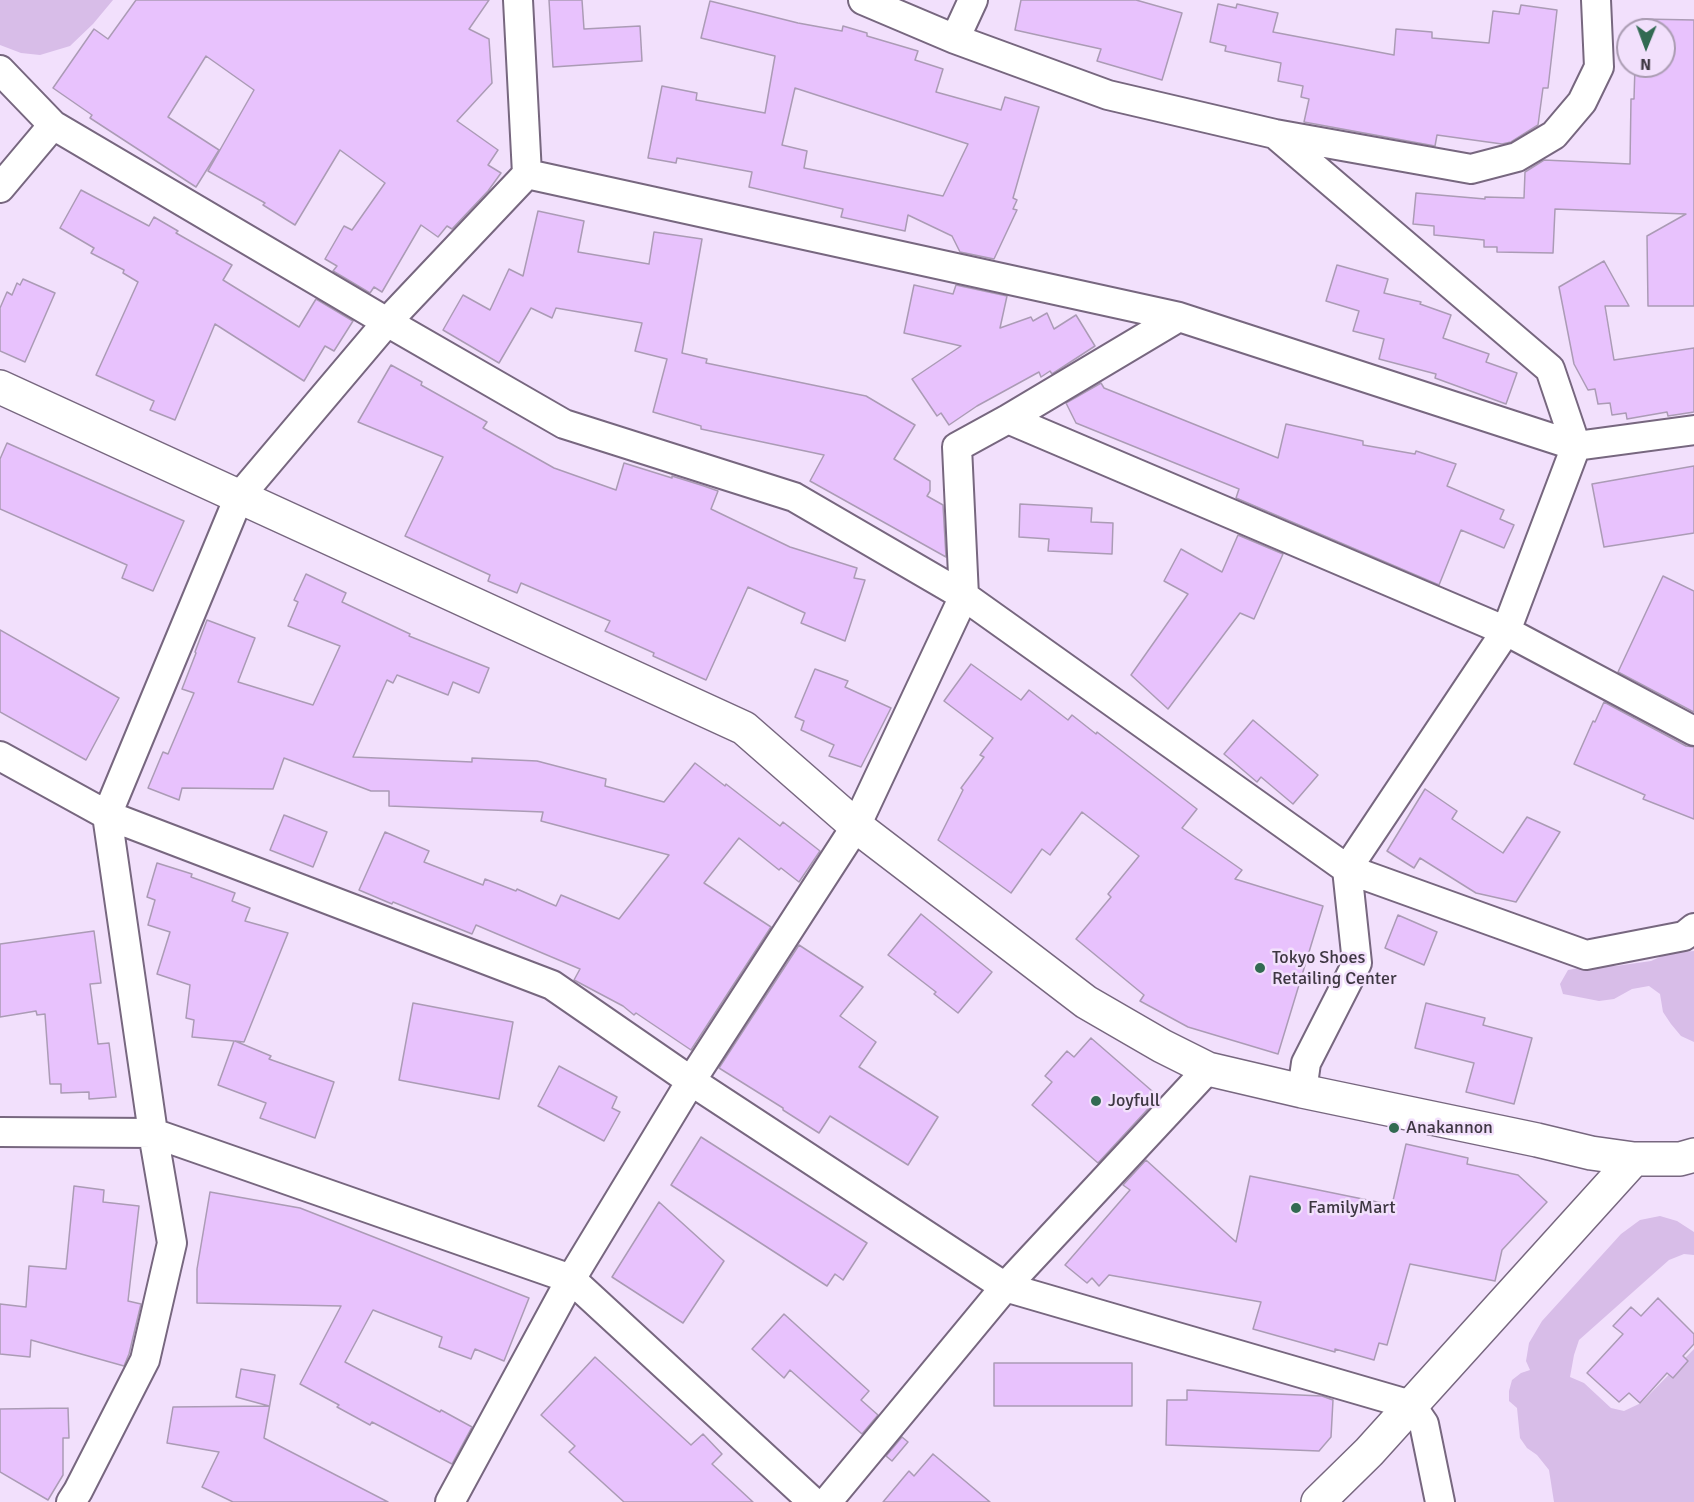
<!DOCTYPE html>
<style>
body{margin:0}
#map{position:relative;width:1694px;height:1502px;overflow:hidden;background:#f2e0fc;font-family:Signika,sans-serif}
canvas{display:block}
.north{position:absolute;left:1616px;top:18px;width:60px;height:60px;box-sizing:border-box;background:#f2e0fc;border:2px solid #aa9cb2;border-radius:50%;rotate:181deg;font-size:16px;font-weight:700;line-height:24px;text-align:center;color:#3e3742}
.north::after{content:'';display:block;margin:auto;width:21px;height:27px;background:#326a52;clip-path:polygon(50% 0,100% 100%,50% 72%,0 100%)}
</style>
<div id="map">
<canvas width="1694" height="1502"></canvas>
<div class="north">N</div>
</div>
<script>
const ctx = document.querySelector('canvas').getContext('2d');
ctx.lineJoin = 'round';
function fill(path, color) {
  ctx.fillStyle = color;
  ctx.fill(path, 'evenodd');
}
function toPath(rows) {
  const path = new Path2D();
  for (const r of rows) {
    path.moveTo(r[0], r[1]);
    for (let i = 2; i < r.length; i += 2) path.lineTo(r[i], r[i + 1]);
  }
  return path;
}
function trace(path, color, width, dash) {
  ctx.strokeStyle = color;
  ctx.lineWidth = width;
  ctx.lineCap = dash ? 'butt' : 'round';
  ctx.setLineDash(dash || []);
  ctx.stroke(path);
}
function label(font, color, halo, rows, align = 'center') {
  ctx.font = font + ' Signika,sans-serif';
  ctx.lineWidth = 5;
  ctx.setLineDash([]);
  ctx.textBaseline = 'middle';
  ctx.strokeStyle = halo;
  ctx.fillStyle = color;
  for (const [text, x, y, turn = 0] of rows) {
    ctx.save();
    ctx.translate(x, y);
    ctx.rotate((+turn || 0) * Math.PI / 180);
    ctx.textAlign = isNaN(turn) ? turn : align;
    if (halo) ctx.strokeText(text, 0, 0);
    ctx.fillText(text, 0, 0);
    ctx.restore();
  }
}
const green = toPath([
 [0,0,113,0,93,24,70,46,40,55,21,53,0,45],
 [1694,951,1694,1042,1681,1036,1671,1024,1663,1012,1660,994,1649,986,1632,989,1614,999,1599,1001,1563,994,1560,984,1568,970,1589,966,1616,966,1651,961,1669,953],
 [1660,1216,1677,1221,1694,1232,1694,1255,1684,1254,1669,1260,1579,1340,1574,1355,1570,1377,1584,1383,1611,1408,1624,1411,1641,1403,1694,1349,1694,1502,1554,1502,1549,1470,1537,1455,1527,1448,1520,1438,1517,1408,1509,1401,1509,1391,1512,1380,1521,1373,1530,1370,1526,1361,1529,1343,1542,1321,1621,1234,1640,1220]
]);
const building = toPath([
 [136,0,489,0,469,29,489,39,492,83,457,121,498,150,488,165,501,173,488,191,452,229,447,226,438,237,421,225,382,292,374,287,370,293,333,271,337,266,325,259,344,226,352,230,385,183,340,150,295,225,263,205,265,203,208,171,254,90,206,56,168,117,219,150,196,187,90,118,92,115,53,88,94,29,108,39,136,0],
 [549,0,582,0,584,29,640,26,642,61,553,67,549,0],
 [1021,0,1136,0,1182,13,1162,80,1097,61,1101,49,1015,30,1021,0],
 [710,1,798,23,842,31,843,26,867,33,867,36,918,51,915,60,943,69,936,92,1001,110,1005,97,1039,107,1013,198,1017,200,1013,209,1017,210,994,259,960,252,952,236,908,215,905,231,841,217,843,209,749,187,752,172,677,158,676,163,648,158,662,86,697,93,696,100,765,113,775,56,701,38,710,1],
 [795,88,968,144,943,196,804,168,807,151,782,145,795,88],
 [1218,4,1236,8,1237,4,1278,13,1273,32,1394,55,1396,29,1432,32,1432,38,1489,43,1493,11,1519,14,1521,5,1557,10,1548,88,1543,88,1538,125,1511,142,1502,144,1437,135,1435,146,1304,122,1309,99,1301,97,1303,86,1278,81,1281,63,1225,51,1226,46,1210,42,1218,4],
 [1642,19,1694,20,1694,306,1648,306,1647,236,1686,214,1555,209,1553,253,1497,252,1497,247,1484,247,1484,240,1434,235,1434,226,1413,224,1416,193,1485,199,1485,197,1524,198,1525,172,1544,160,1630,164,1631,99,1634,99,1635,66,1664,66,1664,30,1642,30,1642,19],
 [81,190,149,226,154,217,178,231,176,233,232,265,223,280,299,327,316,299,353,321,334,351,325,346,304,381,215,324,175,420,150,410,154,401,96,375,138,282,123,273,124,270,91,253,94,248,60,228,81,190],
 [538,211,584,221,578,252,649,264,654,232,702,239,682,353,707,359,706,363,866,396,915,425,894,459,930,481,930,491,927,496,943,505,946,557,810,481,824,455,701,429,701,426,653,412,667,359,635,351,642,323,556,308,552,318,531,308,499,363,443,330,463,295,490,310,509,269,523,276,538,211],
 [1604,261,1629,306,1605,306,1614,360,1694,348,1694,412,1668,416,1667,412,1627,419,1626,413,1612,415,1610,403,1598,404,1595,389,1588,390,1574,364,1559,287,1604,261],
 [1337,265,1388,279,1384,293,1421,302,1420,304,1451,315,1443,338,1489,354,1486,362,1517,373,1506,404,1435,378,1436,374,1379,359,1384,339,1353,331,1359,311,1326,301,1337,265],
 [23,279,55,293,25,362,0,351,0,308,7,292,12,295,17,283,20,285,23,279],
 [914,285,953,294,956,285,1007,296,1000,328,1031,317,1033,321,1047,313,1054,329,1076,315,1095,346,1052,374,1050,371,1041,377,1039,372,977,406,949,425,941,413,937,416,912,379,961,346,904,333,914,285],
 [391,365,422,382,421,385,487,422,483,428,554,468,616,490,624,463,672,478,672,476,704,486,718,491,711,509,790,547,857,568,854,578,865,580,845,641,801,623,805,613,748,587,706,680,653,656,654,653,605,631,610,621,521,583,517,593,488,581,490,575,405,536,443,457,358,422,391,365],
 [1101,383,1104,388,1278,458,1286,424,1363,441,1363,445,1415,454,1416,451,1456,464,1447,486,1504,510,1500,519,1514,525,1504,548,1461,530,1439,585,1236,498,1239,489,1076,423,1066,403,1101,383],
 [7,443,184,521,153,591,122,578,127,565,0,509,0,459,7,443],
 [1694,466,1694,533,1604,547,1592,484,1694,466],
 [1020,504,1092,508,1091,522,1113,523,1112,554,1048,551,1049,539,1019,537,1020,504],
 [1238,535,1283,554,1254,619,1240,613,1168,709,1131,675,1188,594,1164,581,1181,549,1222,572,1238,535],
 [306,574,346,593,342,602,410,634,409,636,489,668,479,693,453,682,448,695,397,675,393,683,387,680,353,757,472,762,472,758,537,761,606,779,605,786,664,802,695,763,725,786,726,784,780,826,783,822,820,851,799,882,781,868,779,870,739,838,704,883,771,927,691,1050,636,1013,634,1015,623,1006,574,980,580,969,476,925,472,934,393,902,392,904,359,890,385,832,429,851,424,862,483,885,485,879,516,891,517,889,556,906,561,895,619,919,669,855,541,821,543,812,389,806,389,791,371,791,284,758,273,789,182,788,179,800,148,788,163,752,168,754,194,693,182,689,196,653,195,652,207,620,255,638,238,682,313,705,340,646,288,626,298,602,294,600,306,574],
 [1663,576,1694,591,1694,712,1618,672,1663,576],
 [0,630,119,698,86,760,0,712,0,630],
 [971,664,1021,700,1029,690,1068,720,1072,715,1096,734,1097,732,1197,809,1182,828,1242,870,1235,879,1323,906,1278,1054,1188,1027,1140,1001,1144,995,1076,939,1111,897,1108,894,1139,856,1082,812,1050,855,1042,849,1011,893,938,840,963,790,961,788,984,757,980,755,993,738,944,701,971,664],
 [815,669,848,681,845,687,891,708,861,767,829,756,834,745,801,730,804,721,795,717,815,669],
 [1604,702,1686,746,1694,747,1694,819,1643,799,1645,795,1574,764,1593,721,1595,722,1604,702],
 [1253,720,1318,775,1293,804,1261,777,1257,782,1224,754,1253,720],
 [1425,789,1457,811,1452,819,1503,853,1527,817,1560,832,1516,902,1476,893,1420,858,1414,868,1387,851,1425,789],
 [284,815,327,832,313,867,270,850,284,815],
 [157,863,192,874,191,877,235,893,232,901,250,908,245,921,288,933,244,1042,235,1041,271,1056,269,1059,334,1082,315,1138,260,1118,266,1103,218,1085,234,1041,192,1037,194,1020,186,1018,190,985,157,974,170,932,148,925,155,900,147,897,157,863],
 [921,914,992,972,958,1013,934,994,936,992,888,955,921,914],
 [1398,915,1437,932,1424,965,1385,948,1398,915],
 [94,931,101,983,90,984,98,1044,109,1043,116,1097,89,1099,89,1092,61,1093,61,1084,50,1084,45,1014,37,1015,36,1011,0,1017,0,944,94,931],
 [799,945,863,987,840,1016,876,1042,859,1067,938,1117,908,1165,830,1116,819,1133,783,1110,783,1108,719,1068,799,945],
 [413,1003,513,1022,499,1099,399,1080,413,1003],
 [1426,1003,1485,1018,1483,1025,1532,1038,1514,1104,1466,1092,1474,1063,1415,1048,1426,1003],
 [1091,1038,1159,1097,1098,1163,1032,1105,1052,1082,1045,1076,1067,1051,1074,1057,1091,1038],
 [559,1066,617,1097,612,1108,620,1112,604,1141,538,1106,559,1066],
 [701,1137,867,1243,843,1280,835,1274,827,1286,671,1185,701,1137],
 [1406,1144,1468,1158,1467,1164,1518,1175,1547,1202,1502,1250,1495,1281,1410,1264,1387,1345,1379,1343,1374,1360,1335,1349,1335,1352,1253,1329,1261,1302,1109,1275,1099,1286,1092,1278,1087,1283,1065,1265,1130,1190,1123,1185,1146,1160,1236,1242,1250,1176,1392,1205,1406,1144],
 [74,1186,104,1190,103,1202,139,1206,128,1301,141,1304,129,1354,124,1366,31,1340,30,1357,0,1354,0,1304,26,1307,29,1266,66,1269,74,1186],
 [210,1192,300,1208,529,1298,504,1361,475,1349,471,1359,439,1347,442,1337,373,1310,345,1362,440,1412,441,1410,472,1427,452,1464,372,1422,370,1425,337,1407,339,1405,300,1384,341,1306,197,1303,197,1269,210,1192],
 [659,1202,724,1261,683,1323,612,1277,659,1202],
 [1658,1298,1694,1334,1694,1344,1683,1356,1688,1361,1673,1378,1667,1373,1640,1403,1629,1393,1619,1402,1587,1373,1623,1334,1613,1326,1631,1307,1641,1316,1658,1298],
 [784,1314,869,1391,861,1400,878,1415,862,1434,790,1370,784,1378,752,1349,784,1314],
 [595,1357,691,1445,703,1434,722,1454,712,1464,753,1502,624,1502,569,1452,575,1446,541,1415,595,1357],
 [994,1363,1132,1363,1132,1406,994,1406,994,1363],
 [241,1369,275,1375,264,1438,388,1502,233,1502,202,1487,219,1452,167,1443,173,1407,269,1406,236,1397,241,1369],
 [1187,1390,1322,1396,1333,1400,1331,1437,1319,1451,1166,1445,1167,1400,1187,1400,1187,1390],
 [68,1408,69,1438,63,1438,63,1475,48,1500,0,1472,0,1409,68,1408],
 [902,1437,908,1442,892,1461,886,1456,902,1437],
 [933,1454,990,1502,883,1502,909,1471,914,1476,933,1454]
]);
const minor = toPath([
 [863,0,955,39,1108,95,1275,134,1471,169,1517,157,1554,135,1582,102,1599,67,1596,0],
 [955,39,973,0],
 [0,70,53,125,387,322,564,424,794,497,964,596,1347,869,1357,963,1306,1063,1302,1091],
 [1275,134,1550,369,1576,446,1506,631,1347,869,1586,955,1684,936,1694,928],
 [527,174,1179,317,1576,446,1694,430],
 [0,188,53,125],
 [1008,419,1506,631,1694,731],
 [0,756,107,815,552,985,691,1081,1005,1287,1411,1405,1424,1424,1440,1502],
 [0,1132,153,1133,571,1279,813,1502],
 [71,1502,78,1491,145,1360,172,1243,153,1133,107,815,239,497,387,322,527,174,518,0],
 [450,1502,571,1279,691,1081,856,826,964,596,957,447,1008,419,1179,317],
 [827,1502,1005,1287,1208,1069]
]);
const tertiary = toPath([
 [0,387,744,728,856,826,1086,1002,1162,1046,1208,1069,1302,1091,1537,1140,1591,1153,1634,1159,1680,1159,1694,1155],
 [1318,1502,1369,1452,1634,1159]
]);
const markers = [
 [1260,968,6,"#326a52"],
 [1096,1101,6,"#326a52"],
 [1394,1128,6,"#326a52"],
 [1296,1208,6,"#326a52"]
];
const poiNames = [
 ["Tokyo Shoes",1272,958],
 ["Retailing Center",1272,979],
 ["Joyfull",1108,1101],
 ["Anakannon",1406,1128],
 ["FamilyMart",1308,1208]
];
fill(green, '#d8bde8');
fill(building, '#e8c2fd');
trace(building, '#ab9bb5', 1.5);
trace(minor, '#77677f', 32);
trace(tertiary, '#77677f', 36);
trace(minor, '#fff', 28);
trace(tertiary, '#fff', 33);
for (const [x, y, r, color] of markers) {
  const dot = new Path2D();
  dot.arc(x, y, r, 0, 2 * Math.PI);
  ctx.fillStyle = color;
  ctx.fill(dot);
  trace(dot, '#f2e0fc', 2);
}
label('18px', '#3e3742', '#f2e0fc', poiNames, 'left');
</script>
